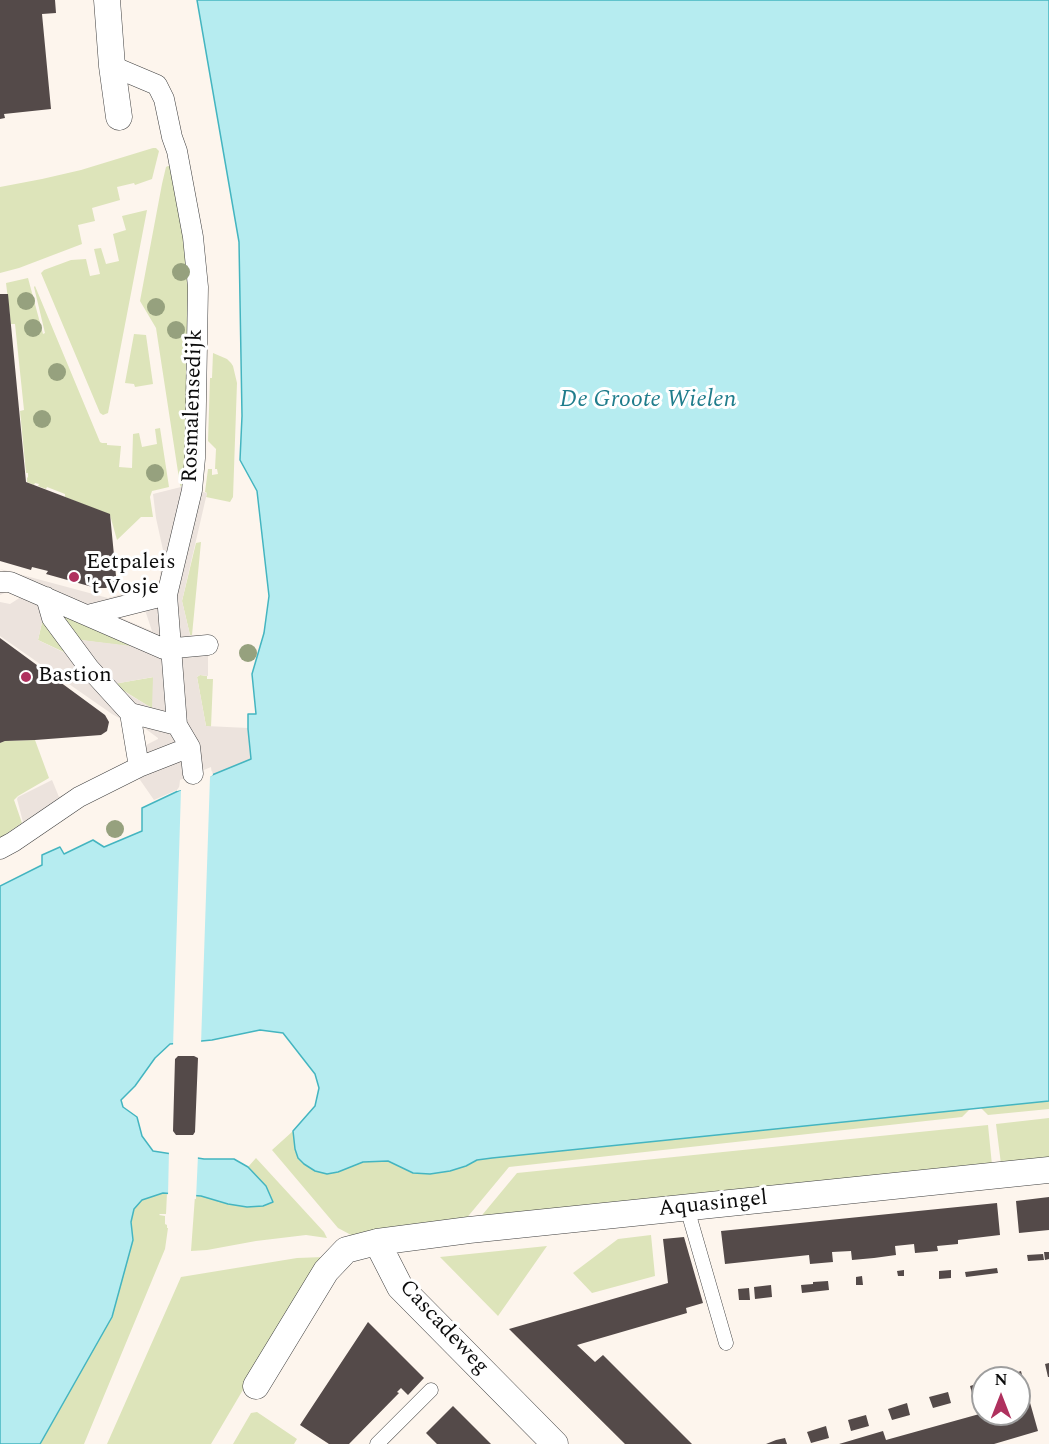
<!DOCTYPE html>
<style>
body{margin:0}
#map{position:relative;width:1049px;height:1444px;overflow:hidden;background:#fdf5ed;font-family:Spectral,serif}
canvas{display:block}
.north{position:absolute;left:971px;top:1366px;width:60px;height:60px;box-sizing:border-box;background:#fff;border:2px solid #9e9e9e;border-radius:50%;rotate:0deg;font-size:16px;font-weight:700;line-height:24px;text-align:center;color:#0c0c0c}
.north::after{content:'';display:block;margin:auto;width:21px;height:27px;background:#af315e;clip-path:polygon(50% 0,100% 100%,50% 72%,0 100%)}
</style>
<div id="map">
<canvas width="1049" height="1444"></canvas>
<div class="north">N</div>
</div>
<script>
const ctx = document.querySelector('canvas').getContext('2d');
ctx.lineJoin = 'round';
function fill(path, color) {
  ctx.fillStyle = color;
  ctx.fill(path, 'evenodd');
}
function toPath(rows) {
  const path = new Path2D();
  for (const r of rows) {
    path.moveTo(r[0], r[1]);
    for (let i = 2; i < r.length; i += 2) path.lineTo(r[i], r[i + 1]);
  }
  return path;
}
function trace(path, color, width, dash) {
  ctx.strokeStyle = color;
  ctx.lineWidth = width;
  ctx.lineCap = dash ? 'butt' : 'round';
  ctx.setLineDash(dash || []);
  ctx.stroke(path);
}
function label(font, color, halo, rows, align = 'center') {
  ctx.font = font + ' Spectral,serif';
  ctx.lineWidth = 6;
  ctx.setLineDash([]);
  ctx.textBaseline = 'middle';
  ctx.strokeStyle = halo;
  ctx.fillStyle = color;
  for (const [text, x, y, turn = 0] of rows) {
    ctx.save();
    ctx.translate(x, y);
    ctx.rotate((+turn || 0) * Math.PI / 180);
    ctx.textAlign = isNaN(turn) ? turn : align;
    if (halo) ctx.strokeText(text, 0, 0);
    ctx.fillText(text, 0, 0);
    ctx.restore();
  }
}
const green = toPath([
 [153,148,156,148,159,151,152,179,135,185,134,183,117,187,120,200,92,208,95,221,78,225,82,244,19,268,0,273,0,187,42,179,81,170],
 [168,166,173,166,190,280,188,466,181,487,180,485,156,328,140,301,162,184,166,167],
 [147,210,108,413,103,415,100,413,41,273,44,270,71,260,86,259,90,276,100,274,94,249,101,248,106,264,119,261,113,234,126,230,122,216],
 [28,278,43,334,45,333,34,287,35,286,100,442,102,443,107,443,107,445,121,446,119,467,132,468,133,434,139,433,142,447,157,444,155,429,160,428,169,487,152,491,150,497,153,517,141,517,117,540,110,515,65,497,65,494,47,487,46,489,38,486,39,484,35,483,34,485,27,482,27,478,28,477,28,473,26,473,20,411,24,410,15,324,11,324,6,283],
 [134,334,146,335,153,384,135,387,134,384,125,383],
 [213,353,227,359,231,363,233,366,237,383,233,497,230,502,206,497,207,493,205,492,208,469,212,469,212,475,218,474,217,469,215,469,216,449,208,441,210,378,212,378],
 [201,542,192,635,190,635,182,601,196,543],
 [61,615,134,647,80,640],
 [43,618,68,654,38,640],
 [200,675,207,676,207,679,213,679,211,727,206,726,197,677],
 [154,677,153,709,113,684],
 [35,740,49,778,18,796,14,800,22,823,0,838,0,743,5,741],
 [1049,1101,1049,1109,988,1115,980,1107],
 [971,1108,962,1117,509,1167,465,1220,353,1236,338,1228,272,1150,293,1131,295,1149,352,1166,363,1162,388,1161,413,1173,466,1166,477,1160,492,1158],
 [1049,1118,1049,1159,1001,1164,996,1124],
 [988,1125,992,1165,478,1220,517,1173],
 [256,1158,324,1232,327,1238,306,1235,256,1241,207,1250,191,1251,195,1196,201,1196,266,1186,248,1167],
 [163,1193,167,1193,166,1214,160,1214,159,1215,165,1216,165,1224,167,1225,167,1228,168,1228,165,1249,84,1444,40,1444,112,1317,133,1240,131,1222,134,1209,142,1200],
 [651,1235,655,1276,592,1293,573,1273,618,1239],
 [547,1246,498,1316,440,1257],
 [324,1257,319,1261,211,1444,107,1444,181,1277,297,1258],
 [257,1412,297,1439,294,1444,233,1444,251,1413]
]);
const plaza = toPath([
 [181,487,207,493,182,601,190,635,208,636,208,676,200,675,197,677,206,726,248,728,252,759,212,775,211,767,180,780,179,789,154,800,138,777,70,813,21,849,18,849,7,834,23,822,17,799,18,797,52,780,59,797,133,758,128,723,112,714,0,636,0,602,10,604,21,597,9,591,0,595,0,573,4,571,0,569,108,598,159,584,163,550,156,518,153,494],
 [145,610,152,631,119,617],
 [62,615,132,646,81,640],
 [43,618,67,654,38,640],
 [153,677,152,708,113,685,114,684],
 [139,724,158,738,158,739,142,747]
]);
const water = toPath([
 [197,0,1049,0,1049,1101,492,1158,477,1160,466,1166,450,1171,430,1174,413,1173,388,1161,363,1162,338,1172,327,1174,315,1171,304,1164,298,1158,295,1149,293,1131,315,1106,319,1088,315,1074,283,1033,260,1030,212,1040,170,1044,155,1058,135,1086,121,1100,123,1107,137,1117,142,1136,153,1151,204,1159,234,1159,248,1167,266,1186,273,1202,263,1206,247,1207,228,1204,201,1196,163,1193,142,1200,134,1209,131,1222,133,1240,112,1317,40,1444,0,1444,0,886,42,865,42,855,60,847,64,854,93,840,104,847,142,831,142,808,212,775,251,759,248,729,248,714,256,714,252,674,264,633,269,596,257,491,240,460,242,416,239,242,197,0]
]);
const pier = toPath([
 [212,771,213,775,210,777,201,1044,173,1047,181,790,177,791,177,790,179,787],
 [169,1150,198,1155,196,1199,168,1196]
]);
const building = toPath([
 [0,0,55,0,56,13,42,14,51,109,4,114,5,118,0,119],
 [0,294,8,294,26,482,110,514,116,576,113,584,106,588,96,588,46,574,48,571,32,567,31,570,0,561],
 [0,638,105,715,109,722,107,731,101,735,35,740,5,741,0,743],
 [178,1056,194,1056,198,1058,195,1132,193,1135,176,1135,173,1131,175,1059],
 [1049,1197,1049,1230,1019,1233,1016,1201],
 [997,1203,1000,1235,958,1240,958,1244,937,1246,938,1251,915,1253,914,1244,895,1246,896,1255,874,1258,852,1260,851,1251,832,1252,833,1262,810,1264,809,1255,725,1264,721,1231],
 [684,1237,703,1303,686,1308,687,1313,577,1345,595,1362,603,1355,692,1444,625,1444,509,1329,668,1283,663,1239],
 [1044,1252,1049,1252,1049,1259,1045,1260],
 [1043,1254,1044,1260,1028,1261,1027,1255],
 [997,1268,998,1273,966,1277,965,1272],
 [904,1270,904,1276,898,1276,897,1271],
 [951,1270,951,1278,939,1279,939,1271],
 [862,1276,863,1285,856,1285,856,1277],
 [828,1281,829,1290,802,1293,801,1285,813,1284,813,1282],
 [771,1285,772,1297,755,1299,754,1287],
 [749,1288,750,1300,739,1300,738,1289],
 [368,1322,424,1378,408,1395,401,1388,397,1392,399,1393,349,1444,329,1444,300,1425],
 [1049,1363,1049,1377,1048,1377,1045,1364],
 [1021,1371,1024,1383,1019,1384,1019,1378,1013,1378,1012,1374],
 [983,1382,983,1394,973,1397,970,1386],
 [948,1392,951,1403,933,1408,929,1397],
 [1029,1399,1038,1431,994,1444,839,1444,883,1431,886,1440,983,1413,983,1414,1019,1414,1019,1402],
 [907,1403,910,1415,892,1420,888,1409],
 [453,1406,491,1444,437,1444,426,1433],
 [866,1415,869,1426,851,1431,848,1420],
 [826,1426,829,1438,811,1443,807,1432],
 [785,1438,787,1444,766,1444,776,1440]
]);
const service = toPath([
 [687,1208,726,1343],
 [377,1444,431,1390]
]);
const pedestrian = toPath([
 [112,66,157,85,164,99,172,137,177,151,193,237,198,287,195,458,192,490,167,595,177,725,190,747,193,774],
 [0,582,10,582,164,649,208,645],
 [46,597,52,618,89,668,130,713,139,767],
 [88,615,167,595],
 [130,713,177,725],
 [0,849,13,842,79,797,139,767,190,747]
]);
const minor = toPath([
 [107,0,112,66,119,117],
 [377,1242,400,1287,555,1444],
 [256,1386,326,1271,346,1250,377,1242,469,1230,1049,1170]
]);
const trees = [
 [181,272],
 [26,301],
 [156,307],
 [33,328],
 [176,330],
 [57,372],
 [42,419],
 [155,473],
 [248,653],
 [115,829]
];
const markers = [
 [74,577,6,"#af315e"],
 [26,677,6,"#af315e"]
];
const streetNames = [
 ["Rosmalensedijk",194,406,-88],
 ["Aquasingel",713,1205,-6],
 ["Cascadeweg",443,1328,47]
];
const poiNames = [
 ["Eetpaleis",86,564],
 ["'t Vosje",86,589],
 ["Bastion",38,677]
];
const waterNames = [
 ["De Groote Wielen",648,401]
];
fill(green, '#dde4ba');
fill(plaza, '#ece3dd');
fill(water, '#b6ecf0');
trace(water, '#44b5c0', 1.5);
fill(pier, '#fdf5ed');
fill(building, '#544a49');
trace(service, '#3f3f3f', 15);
trace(pedestrian, '#3f3f3f', 21);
trace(minor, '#3f3f3f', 27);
trace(service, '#fff', 14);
trace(pedestrian, '#fff', 20);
trace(minor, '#fff', 26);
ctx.fillStyle = '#96a17e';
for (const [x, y] of trees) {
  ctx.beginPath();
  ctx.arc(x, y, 9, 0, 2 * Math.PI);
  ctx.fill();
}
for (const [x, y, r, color] of markers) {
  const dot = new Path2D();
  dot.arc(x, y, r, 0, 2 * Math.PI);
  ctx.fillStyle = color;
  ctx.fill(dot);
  trace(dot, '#fff', 2);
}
label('22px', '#0c0c0c', '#fff', streetNames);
label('22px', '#0c0c0c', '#fff', poiNames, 'left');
label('italic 24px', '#207d8c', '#fff', waterNames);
</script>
